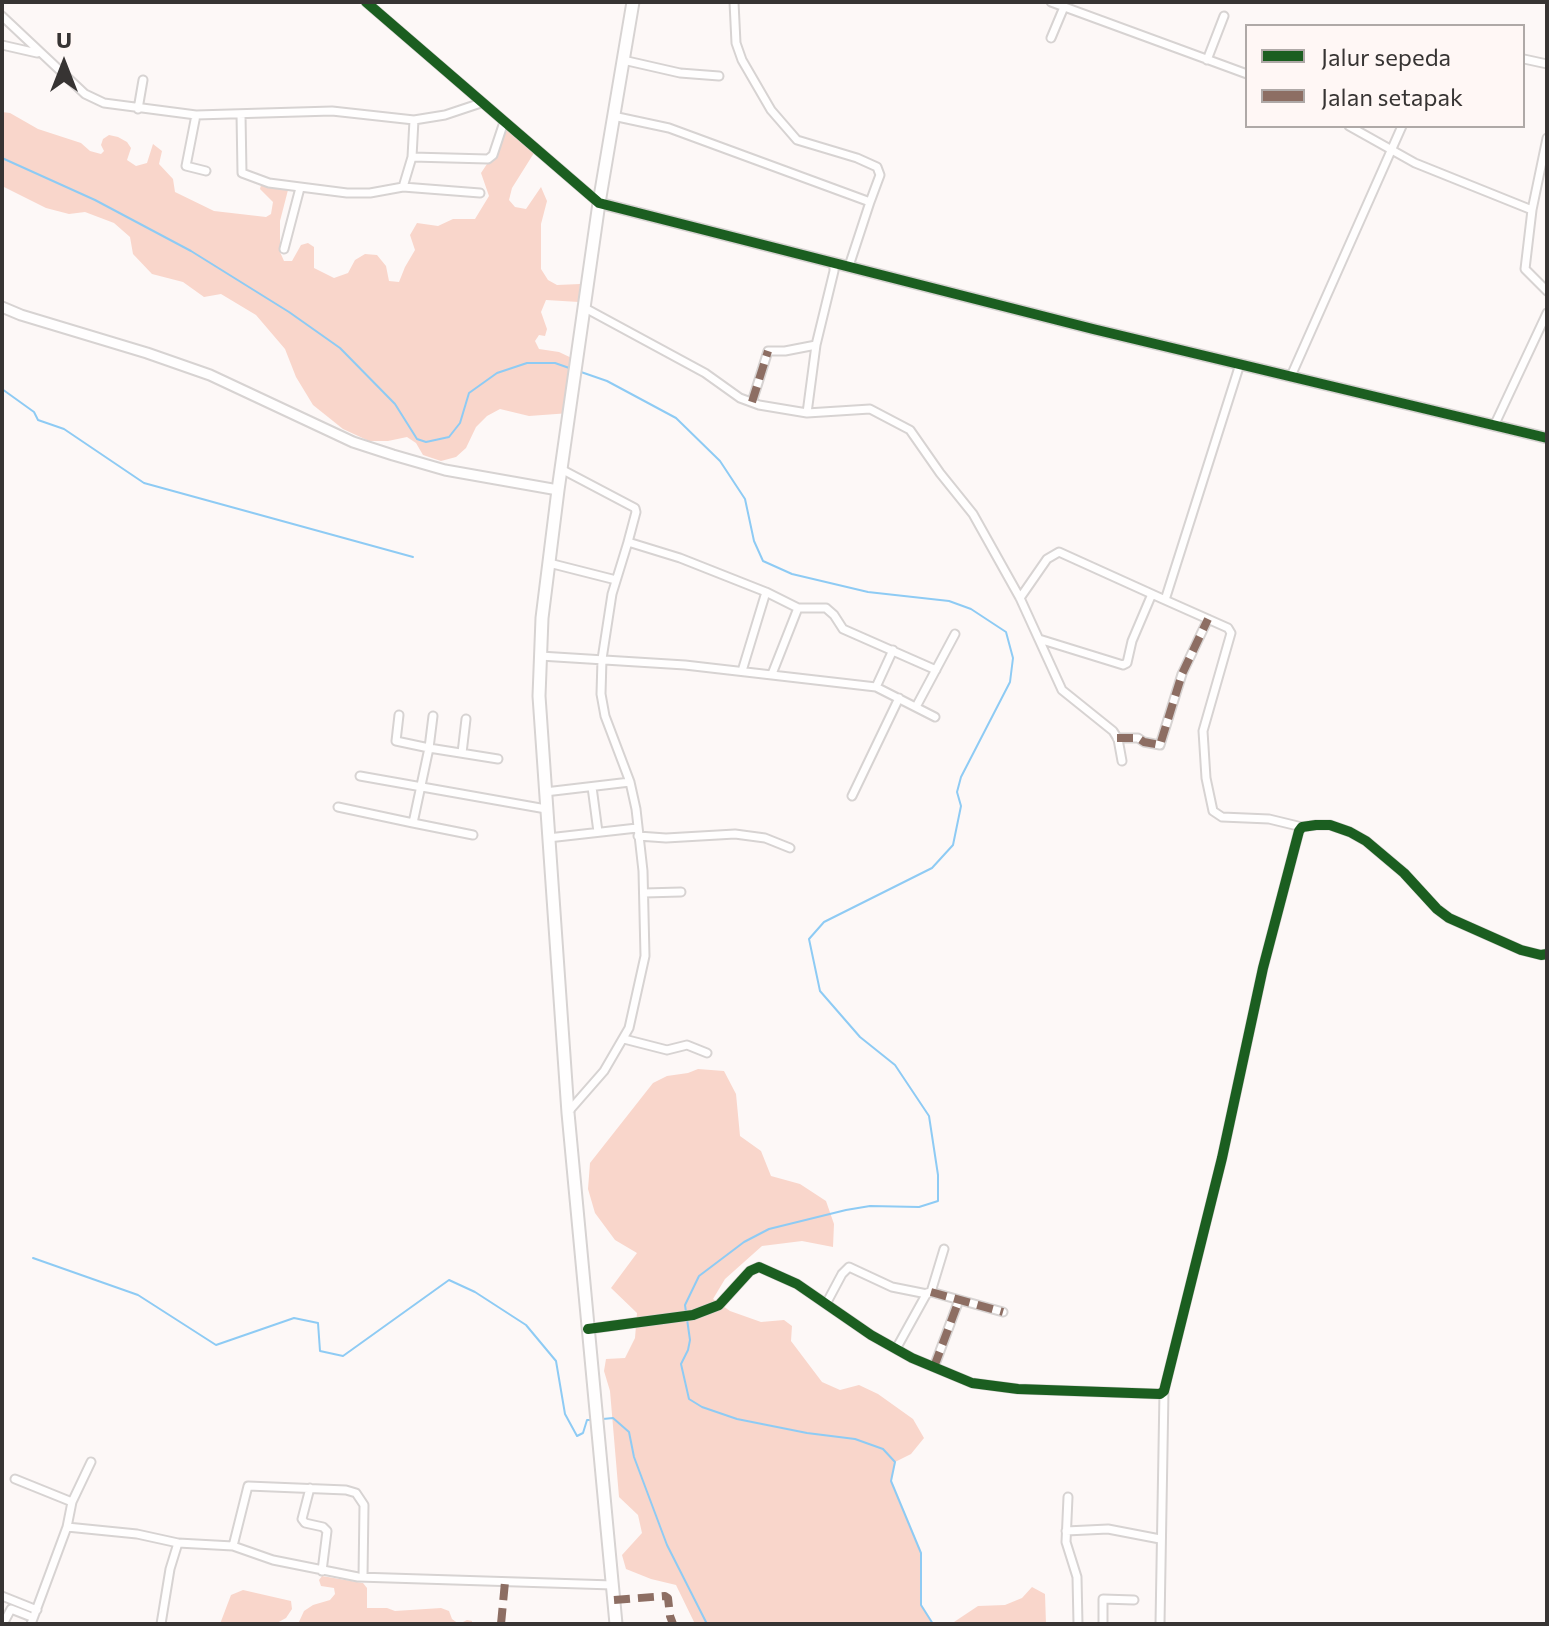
<!DOCTYPE html>
<style>
body{margin:0}
#map{position:relative;width:1549px;height:1626px;overflow:hidden;background:#fdf8f7;font-family:Commissioner,sans-serif}
canvas{display:block}
.frame{position:absolute;inset:0;border:4px solid #373433;pointer-events:none}
.legend{position:absolute;left:1245px;top:24px;width:280px;height:104px;box-sizing:border-box;background:#fff7f5;border:2px solid #afa9a7;margin:0;padding:10px 14px;list-style:none;font-size:24px;color:#373433}
.legend li{display:flex;align-items:center;gap:16px;height:40px}
.legend b{width:40px;border:2px solid #afa9a7}
.north{position:absolute;left:24px;top:24px;width:80px;height:80px;-webkit-text-stroke:6px #fff7f5;paint-order:stroke;rotate:0deg;font-size:22px;font-weight:700;line-height:32px;text-align:center;color:#373433}
.north::after{content:'';display:block;margin:auto;width:28px;height:36px;background:#373433;clip-path:polygon(50% 0,100% 100%,50% 72%,0 100%)}
</style>
<div id="map">
<canvas width="1549" height="1626"></canvas>
<div class="frame"></div>
<ul class="legend">
<li><b style="height:10px;background:#1b5e20"></b>Jalur sepeda</li>
<li><b style="height:10px;background:#8d6e63"></b>Jalan setapak</li>
</ul>
<div class="north">U</div>
</div>
<script>
const ctx = document.querySelector('canvas').getContext('2d');
ctx.lineJoin = 'round';
function fill(path, color) {
  ctx.fillStyle = color;
  ctx.fill(path, 'evenodd');
}
function toPath(rows) {
  const path = new Path2D();
  for (const r of rows) {
    path.moveTo(r[0], r[1]);
    for (let i = 2; i < r.length; i += 2) path.lineTo(r[i], r[i + 1]);
  }
  return path;
}
function trace(path, color, width, dash) {
  ctx.strokeStyle = color;
  ctx.lineWidth = width;
  ctx.lineCap = dash ? 'butt' : 'round';
  ctx.setLineDash(dash || []);
  ctx.stroke(path);
}
const forest = toPath([
 [2,112,10,113,38,129,81,143,90,151,101,154,104,151,101,145,103,139,109,135,118,137,127,142,131,148,127,160,136,166,147,163,153,144,162,151,159,164,173,179,175,192,214,211,266,217,271,214,273,202,260,189,261,185,281,185,288,190,280,221,280,252,284,261,292,261,301,245,308,243,314,247,314,268,334,278,348,273,355,260,365,254,377,255,386,266,389,281,399,282,405,267,415,250,410,235,417,223,438,226,453,219,475,219,489,196,481,173,491,158,507,124,534,153,512,188,509,200,515,207,526,209,541,187,547,201,541,224,541,269,548,280,557,285,580,284,579,302,546,300,541,312,547,329,545,336,539,335,535,341,539,349,559,352,578,361,570,413,529,416,500,409,487,416,476,427,466,448,456,457,441,461,423,455,416,443,407,437,388,441,369,441,343,429,313,405,296,377,285,349,256,315,221,294,204,297,183,282,152,274,133,254,130,237,114,223,85,212,69,214,46,208,2,186],
 [698,1069,724,1071,736,1094,740,1136,761,1151,771,1176,800,1184,826,1201,834,1224,833,1247,802,1241,762,1246,725,1279,713,1299,730,1311,761,1322,784,1320,792,1326,791,1341,822,1382,840,1390,859,1385,878,1394,913,1419,924,1438,911,1454,895,1462,891,1481,921,1553,921,1605,933,1624,695,1624,676,1585,651,1579,626,1569,622,1555,642,1533,638,1515,619,1497,610,1391,604,1371,606,1359,625,1358,635,1338,637,1313,611,1288,637,1253,615,1240,595,1213,588,1189,590,1163,653,1083,667,1076,688,1073],
 [322,1576,363,1583,367,1588,367,1608,387,1608,395,1611,441,1608,449,1611,452,1619,459,1624,467,1620,472,1621,472,1624,298,1624,304,1611,313,1605,330,1600,335,1594,334,1588,321,1586,319,1580],
 [1032,1587,1045,1594,1046,1624,943,1624,954,1622,978,1606,1005,1605,1022,1598],
 [243,1590,291,1601,292,1609,286,1618,275,1624,220,1624,231,1595]
]);
const stream = toPath([
 [2,158,95,200,191,251,289,312,340,348,395,404,417,439,426,442,449,437,460,423,469,393,497,373,527,363,555,363,572,369],
 [581,372,607,381,676,418,720,461,745,499,754,541,763,561,792,574,868,592,949,601,971,609,1006,632,1013,658,1010,682,961,777,957,792,961,806,953,845,932,868,824,922,809,939,820,991,860,1037,895,1065,929,1116,938,1175,938,1201,919,1207,870,1206,846,1210,769,1229,744,1242,699,1276,685,1305,690,1340,688,1350,681,1364,689,1399,702,1407,737,1419,807,1433,855,1439,883,1449,895,1462,891,1481,921,1553,921,1605,933,1624],
 [2,389,34,412,38,420,64,429,144,483,413,557],
 [33,1258,138,1295,216,1345,294,1318,318,1323,320,1351,343,1356,449,1280,475,1292,526,1325,556,1361,565,1414,577,1436,583,1433,587,1420,592,1420],
 [603,1419,613,1418,629,1432,634,1457,667,1545,707,1624]
]);
const minor = toPath([
 [366,2,599,203],
 [734,2,736,43,742,60,771,110,797,140,857,158,877,167,880,175,870,202],
 [1051,2,1247,74],
 [2,16,85,94,104,103,196,115,332,111,414,120,445,115,481,103],
 [1051,38,1064,7],
 [2,45,37,53],
 [1524,59,1547,64],
 [623,60,680,73,719,76],
 [1207,60,1224,16],
 [138,109,143,80],
 [241,114,242,173,269,183,347,193,370,193,403,187,412,157,414,120],
 [196,115,186,166,206,171],
 [613,116,669,128,870,202,849,266],
 [1349,126,1415,163,1532,210,1525,269,1547,291],
 [412,157,488,159,493,155,504,122],
 [403,187,480,193],
 [1532,210,1547,138],
 [284,249,300,188],
 [585,308,705,373,740,398,759,405,807,413,870,409,910,430,940,473,973,514,1020,598,1062,690,1113,731,1118,739,1122,761],
 [1240,364,1165,600,1228,628,1231,633,1203,731,1206,778,1213,811,1222,817,1269,819,1302,827],
 [1291,376,1402,126],
 [752,402,768,351,785,351,816,345,834,271,834,262],
 [807,413,816,345],
 [1494,426,1547,313],
 [561,469,635,508,636,512,628,542],
 [549,563,616,580],
 [766,592,798,608,826,608,834,615,843,629,936,670],
 [1020,598,1047,559,1059,552,1165,600],
 [1039,639,1123,665,1127,663,1132,641,1152,594],
 [540,656,685,665,876,687,935,717],
 [772,674,798,608],
 [876,687,893,650],
 [917,705,955,634],
 [433,716,429,748,498,759],
 [1117,738,1138,738,1144,742,1160,745,1182,674,1208,619],
 [462,753,466,719],
 [360,776,546,809],
 [592,787,598,832],
 [545,792,630,782],
 [852,796,899,698],
 [338,807,413,823,429,748,396,741,399,715],
 [413,823,473,835],
 [638,836,666,838,735,834,765,838,790,848],
 [548,838,637,828],
 [644,893,681,892],
 [624,1039,667,1050,687,1045,707,1053],
 [569,1111,604,1071,629,1028,645,956,643,871,636,809,630,782,605,716,601,694,602,659,612,594,628,542,680,558,766,592,742,671],
 [931,1292,1003,1312],
 [826,1304,842,1274,849,1267,892,1287,927,1294],
 [588,1329,693,1315,719,1305,750,1271,759,1267,797,1284,871,1335,912,1358,972,1383,1018,1389,1160,1394,1164,1391,1222,1158,1263,968,1299,831,1302,827,1316,825,1330,825,1350,832,1366,841,1404,873,1437,909,1449,918,1521,950,1541,955,1547,954],
 [896,1349,927,1293,931,1292,944,1249],
 [934,1367,959,1300],
 [15,1479,72,1502],
 [310,1488,302,1519,305,1523,323,1527,327,1531,322,1571],
 [1068,1497,1066,1542,1077,1577,1078,1624],
 [67,1527,72,1502,91,1462],
 [1066,1531,1108,1529,1160,1539],
 [178,1543,233,1546,273,1560,358,1577,613,1585],
 [233,1546,248,1486,346,1490,356,1493,364,1505,363,1577],
 [2,1596,37,1610],
 [3,1624,11,1609,29,1616],
 [31,1624,67,1527,137,1534,178,1543,170,1569,161,1624],
 [1103,1624,1103,1599,1134,1600],
 [1160,1624,1164,1391]
]);
const tertiary = toPath([
 [599,203,1093,329,1547,438],
 [2,307,21,315,147,353,210,375,353,442,393,455,445,470,558,490]
]);
const primary = toPath([
 [616,1624,568,1113,539,696,542,618,558,490,599,203,633,2]
]);
const quiet = toPath([
 [752,402,768,351],
 [1117,738,1138,738,1144,742,1160,745,1182,674,1208,619],
 [931,1292,1003,1312],
 [934,1367,959,1300],
 [614,1600,665,1596,668,1598,670,1616,673,1624],
 [501,1624,505,1582]
]);
const cycleway = toPath([
 [366,2,599,203,1093,329,1547,438],
 [588,1329,693,1315,719,1305,750,1271,759,1267,797,1284,871,1335,912,1358,972,1383,1018,1389,1160,1394,1164,1391,1222,1158,1263,968,1299,831,1302,827,1316,825,1330,825,1350,832,1366,841,1404,873,1437,909,1449,918,1521,950,1541,955,1547,954]
]);
fill(forest, '#f9d6cb');
trace(stream, '#8ecbf4', 2);
trace(minor, '#d7d3d2', 11);
trace(tertiary, '#d7d3d2', 13);
trace(primary, '#d7d3d2', 15);
trace(minor, '#fffefe', 7);
trace(tertiary, '#fffefe', 9);
trace(primary, '#fffefe', 11);
trace(quiet, '#8d6e63', 8, [16, 8]);
trace(cycleway, '#1b5e20', 10);
</script>
